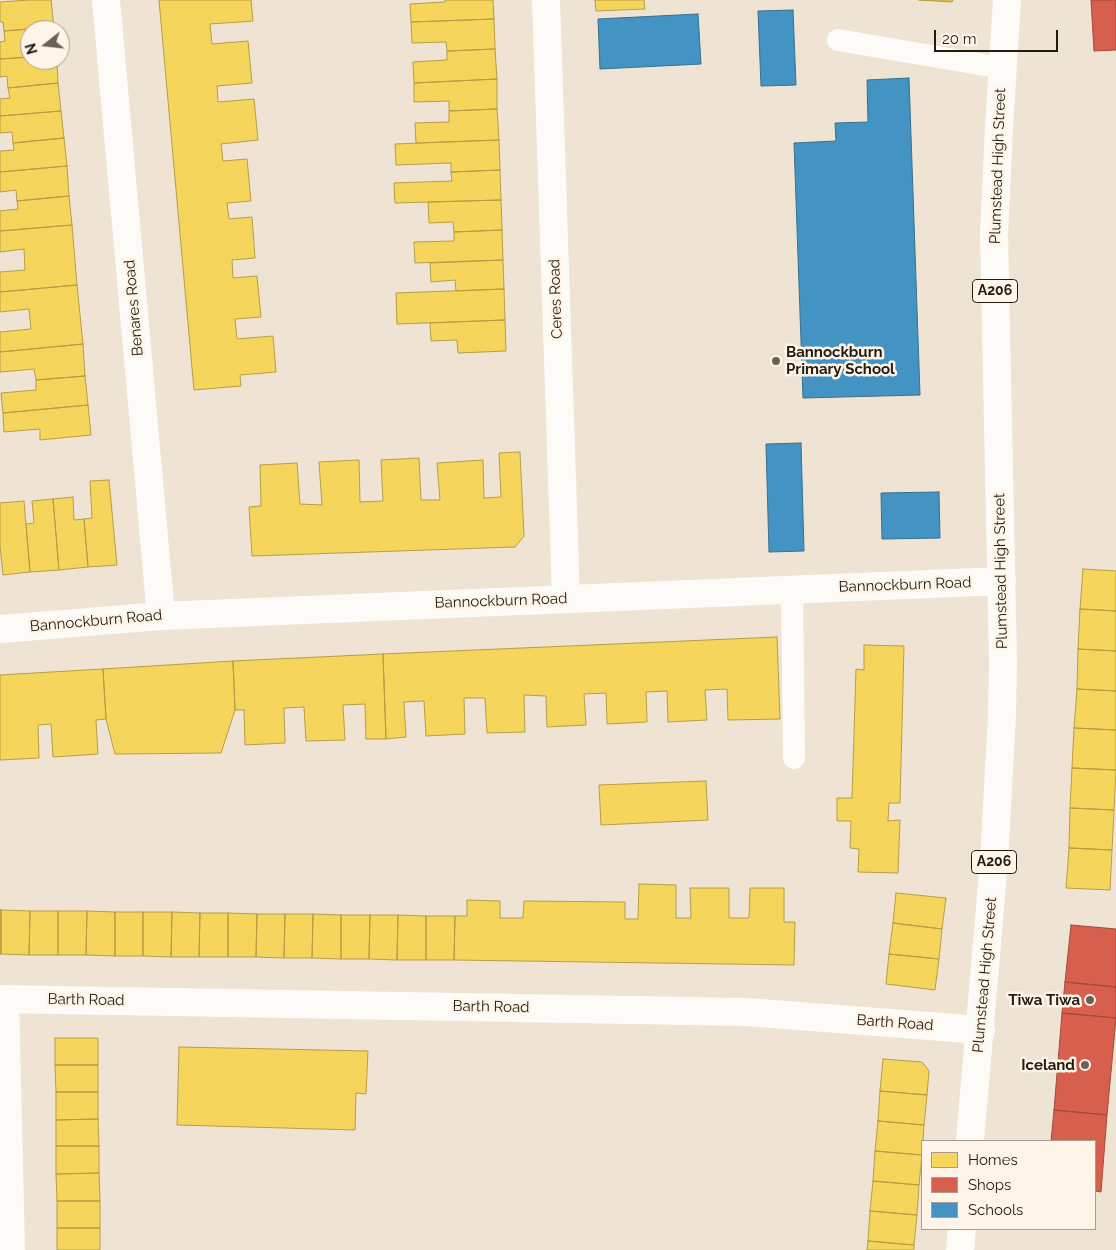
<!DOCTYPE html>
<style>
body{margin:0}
#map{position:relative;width:1116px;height:1250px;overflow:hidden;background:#efe3d3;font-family:Raleway,sans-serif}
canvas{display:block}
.legend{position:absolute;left:921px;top:1140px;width:175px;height:90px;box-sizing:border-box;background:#fef5e8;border:1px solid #a69e92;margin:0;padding:6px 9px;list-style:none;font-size:15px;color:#231b10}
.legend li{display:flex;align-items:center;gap:10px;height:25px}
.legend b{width:25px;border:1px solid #a69e92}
.north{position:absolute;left:20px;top:20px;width:50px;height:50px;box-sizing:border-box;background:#fef5e8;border:1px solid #a69e92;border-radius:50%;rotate:254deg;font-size:14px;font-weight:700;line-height:20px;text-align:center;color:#231b10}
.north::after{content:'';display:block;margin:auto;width:18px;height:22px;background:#6a6154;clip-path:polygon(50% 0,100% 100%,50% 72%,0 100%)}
.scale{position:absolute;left:934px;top:30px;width:124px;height:22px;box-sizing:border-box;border:2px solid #231b10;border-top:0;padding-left:6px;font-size:15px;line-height:18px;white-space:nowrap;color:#231b10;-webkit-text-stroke:4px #fef5e8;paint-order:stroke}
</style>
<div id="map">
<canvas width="1116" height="1250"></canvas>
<ul class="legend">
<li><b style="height:14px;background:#f6d55c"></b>Homes</li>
<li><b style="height:14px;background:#d6604d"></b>Shops</li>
<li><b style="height:14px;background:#4393c3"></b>Schools</li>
</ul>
<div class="north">N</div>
<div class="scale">20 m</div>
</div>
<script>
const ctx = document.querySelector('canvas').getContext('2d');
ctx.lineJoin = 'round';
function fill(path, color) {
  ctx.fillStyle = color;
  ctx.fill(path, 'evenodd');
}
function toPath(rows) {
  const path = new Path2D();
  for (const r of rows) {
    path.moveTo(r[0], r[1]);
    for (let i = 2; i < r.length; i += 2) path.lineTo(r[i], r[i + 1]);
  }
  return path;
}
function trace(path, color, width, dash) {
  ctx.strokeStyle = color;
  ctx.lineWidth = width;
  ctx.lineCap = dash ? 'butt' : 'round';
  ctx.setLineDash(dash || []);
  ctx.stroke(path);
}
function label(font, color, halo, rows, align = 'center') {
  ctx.font = font + ' Raleway,sans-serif';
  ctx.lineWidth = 5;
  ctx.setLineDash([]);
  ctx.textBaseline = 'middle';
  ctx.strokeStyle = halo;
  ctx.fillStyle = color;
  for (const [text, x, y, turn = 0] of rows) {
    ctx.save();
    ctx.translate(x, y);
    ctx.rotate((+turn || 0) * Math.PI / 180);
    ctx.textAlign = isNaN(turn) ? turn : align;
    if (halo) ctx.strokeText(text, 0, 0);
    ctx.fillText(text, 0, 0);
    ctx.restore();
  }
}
const homes = toPath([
 [29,0,51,0,54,27,4,31,3,22,0,22,0,2,29,0],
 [159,0,251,0,253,21,210,24,212,44,248,41,252,83,217,86,218,102,254,99,258,140,221,144,223,161,247,159,251,201,227,203,229,219,252,217,255,258,232,260,233,278,257,276,261,317,235,319,237,339,273,336,276,372,240,375,241,386,194,390,159,0],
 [445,0,493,0,494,19,411,22,410,4,445,2,445,0],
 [595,0,644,0,645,9,596,11,595,0],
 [919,0,953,0,952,2,919,0],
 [494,19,495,49,447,51,446,42,412,43,411,22,494,19],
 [54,27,54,30,30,30,30,57,0,59,0,42,5,41,4,31,54,27],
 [495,49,497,79,414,83,413,62,447,60,447,51,495,49],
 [30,57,30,60,57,60,58,83,8,88,7,76,0,77,0,59,30,57],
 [497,79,497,109,449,111,449,101,414,102,414,83,497,79],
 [58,83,61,111,0,116,0,99,10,98,8,88,58,83],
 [497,109,499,140,416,143,415,123,449,122,449,111,497,109],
 [61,111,64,138,13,143,12,132,0,133,0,116,61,111],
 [64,138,67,166,0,172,0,151,14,150,13,143,64,138],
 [499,140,500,170,451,172,451,163,396,165,395,144,499,140],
 [67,166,69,196,17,201,16,190,0,192,0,172,67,166],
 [500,170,501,200,395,203,394,183,452,181,451,172,500,170],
 [69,196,72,225,0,231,0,211,18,209,17,201,69,196],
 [501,200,502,230,454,232,453,222,429,223,428,202,501,200],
 [72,225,77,285,0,292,0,272,25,270,24,249,0,252,0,231,72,225],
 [502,230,503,260,415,263,414,242,454,241,454,232,502,230],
 [503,260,504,289,456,291,455,280,431,282,430,263,503,260],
 [77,285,83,344,0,352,0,332,31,329,29,309,0,312,0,292,77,285],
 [504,289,505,320,397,324,396,293,504,289],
 [505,320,506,351,458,353,457,340,431,341,430,323,505,320],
 [83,344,85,376,36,380,34,369,0,372,0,352,83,344],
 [85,376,88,405,3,413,1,393,36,390,36,380,85,376],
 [88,405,91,435,40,440,40,429,4,432,3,413,88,405],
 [520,452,524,536,515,547,252,556,249,507,261,506,260,465,297,463,300,504,322,505,319,462,359,460,360,502,383,501,381,460,419,458,421,500,440,500,437,463,483,460,484,498,501,497,499,453,520,452],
 [109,480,117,565,88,567,84,519,92,518,90,481,109,480],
 [73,497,74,520,84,519,88,567,59,570,53,499,73,497],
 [53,499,59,570,30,572,26,524,34,523,32,501,53,499],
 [24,501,30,572,3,575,0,546,0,503,24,501],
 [1083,569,1116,571,1116,611,1080,609,1083,569],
 [1080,609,1116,611,1116,651,1078,649,1080,609],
 [777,637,780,719,728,720,727,689,705,690,707,720,668,722,667,691,646,692,647,722,607,724,606,693,584,694,586,725,547,727,546,696,524,695,525,732,487,733,485,698,464,698,465,734,426,736,424,701,404,702,406,737,386,739,383,654,777,637],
 [864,645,904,646,900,803,889,803,888,821,900,820,898,873,858,872,859,849,850,848,851,821,837,821,837,798,852,798,856,669,864,670,864,645],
 [1078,649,1116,651,1116,691,1077,689,1078,649],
 [383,654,386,739,366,739,365,704,343,705,345,740,306,741,304,707,284,708,285,743,245,745,244,710,235,710,233,661,383,654],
 [233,661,235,710,221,753,115,754,106,719,103,669,233,661],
 [103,669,106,719,96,720,98,754,53,757,51,724,38,725,39,758,0,760,0,675,103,669],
 [1077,689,1116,691,1116,730,1074,728,1077,689],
 [1074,728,1116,730,1116,770,1072,768,1074,728],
 [1072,768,1116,770,1114,810,1070,808,1072,768],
 [706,781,708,820,601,825,599,785,706,781],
 [1070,808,1114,810,1112,850,1069,848,1070,808],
 [1069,848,1112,850,1110,890,1066,888,1069,848],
 [639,884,676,885,676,918,691,918,690,888,729,888,729,918,749,918,750,888,784,888,784,922,795,922,794,965,454,960,455,916,467,916,467,900,500,901,500,918,523,918,524,901,625,902,625,919,638,919,639,884],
 [896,893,946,898,942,929,893,923,896,893],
 [0,910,1,910,1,954,0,954,0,910],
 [1,910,30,911,29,955,1,954,1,910],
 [30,911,58,911,58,955,29,955,30,911],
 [58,911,87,911,86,955,58,955,58,911],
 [87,911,115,912,115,956,86,955,87,911],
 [115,912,143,912,143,956,115,956,115,912],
 [143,912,172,912,171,957,143,956,143,912],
 [172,912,200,913,199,957,171,957,172,912],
 [200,913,228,913,228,957,199,957,200,913],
 [228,913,257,914,256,957,228,957,228,913],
 [257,914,285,914,284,958,256,957,257,914],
 [285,914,313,914,312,958,284,958,285,914],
 [313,914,341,915,341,959,312,958,313,914],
 [341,915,370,915,369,959,341,959,341,915],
 [370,915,398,915,397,960,369,959,370,915],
 [398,915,426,916,426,960,397,960,398,915],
 [426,916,455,916,454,960,426,960,426,916],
 [893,923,942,929,939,959,889,954,893,923],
 [889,954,939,959,935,990,886,984,889,954],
 [55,1038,98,1038,98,1065,55,1065,55,1038],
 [179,1047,368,1051,366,1094,356,1093,355,1130,177,1125,179,1047],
 [883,1059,922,1062,929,1071,927,1095,880,1091,883,1059],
 [55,1065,98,1065,98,1092,56,1092,55,1065],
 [880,1091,927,1095,924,1125,878,1121,880,1091],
 [56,1092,98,1092,98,1119,56,1120,56,1092],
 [98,1119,99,1146,56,1146,56,1120,98,1119],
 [878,1121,924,1125,922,1155,875,1151,878,1121],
 [56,1146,99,1146,99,1173,56,1174,56,1146],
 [875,1151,922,1155,919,1185,873,1181,875,1151],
 [99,1173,100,1201,57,1201,56,1174,99,1173],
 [873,1181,919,1185,917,1215,870,1211,873,1181],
 [57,1201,100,1201,100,1228,57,1228,57,1201],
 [870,1211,917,1215,914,1245,868,1241,870,1211],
 [57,1228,100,1228,100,1250,57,1250,57,1228],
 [868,1241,914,1245,914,1250,867,1250,868,1241]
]);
const shops = toPath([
 [1091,0,1116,0,1116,50,1094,51,1091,0],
 [1071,925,1116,929,1116,987,1065,982,1071,925],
 [1065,982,1116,987,1116,1018,1062,1013,1065,982],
 [1062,1013,1116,1018,1107,1115,1054,1110,1062,1013],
 [1054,1110,1107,1115,1101,1192,1095,1191,1095,1141,1051,1141,1054,1110]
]);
const schools = toPath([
 [793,10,796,85,761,86,758,11,793,10],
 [698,14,701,64,600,69,598,19,698,14],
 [909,78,920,395,803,398,794,143,836,141,835,123,868,122,867,80,909,78],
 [801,443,804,551,769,552,766,444,801,443],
 [939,492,940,538,882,539,881,493,939,492]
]);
const service = toPath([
 [838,40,1002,68],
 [792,590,794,758]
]);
const minor = toPath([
 [106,0,161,616],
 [546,0,566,598],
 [0,629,161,616,1002,581],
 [0,999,746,1012,981,1030],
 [5,999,11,1250]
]);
const primary = toPath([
 [970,1141,994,861,1002,715,1003,661,994,235,999,127,1007,0],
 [960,1250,962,1229]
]);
const markers = [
 [776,361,5,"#6a6154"],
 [1090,1000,5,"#6a6154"],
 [1085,1065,5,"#6a6154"]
];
const shields = [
 [995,291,45],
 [994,862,45]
];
const shieldNames = [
 ["A206",995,291],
 ["A206",994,862]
];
const streetNames = [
 ["Plumstead High Street",998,166,-88],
 ["Ceres Road",556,299,-92],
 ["Benares Road",134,308,-95],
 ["Plumstead High Street",1001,571,-91],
 ["Bannockburn Road",905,585,-2],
 ["Bannockburn Road",501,601,-2],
 ["Bannockburn Road",96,621,-5],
 ["Plumstead High Street",985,975,-85],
 ["Barth Road",86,1000,1],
 ["Barth Road",491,1007,1],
 ["Barth Road",895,1023,4]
];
const poiNames = [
 ["Bannockburn",786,352,"left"],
 ["Primary School",786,369,"left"],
 ["Tiwa Tiwa",1080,1000],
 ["Iceland",1075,1065]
];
fill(homes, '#f6d55c');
trace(homes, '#b79d45', 1);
fill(shops, '#d6604d');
trace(shops, '#a04b3b', 1);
fill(schools, '#4393c3');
trace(schools, '#396f8d', 1);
trace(service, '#fdfbf8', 22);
trace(minor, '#fdfbf8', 28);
trace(primary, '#fdfbf8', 28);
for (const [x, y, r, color] of markers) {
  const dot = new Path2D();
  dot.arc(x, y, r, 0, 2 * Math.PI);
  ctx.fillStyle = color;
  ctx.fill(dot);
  trace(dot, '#fef5e8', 2);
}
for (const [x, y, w] of shields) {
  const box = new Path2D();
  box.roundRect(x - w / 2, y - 11.5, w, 23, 4);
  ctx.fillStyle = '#fef5e8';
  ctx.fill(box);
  trace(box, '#231b10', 1);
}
label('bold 14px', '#231b10', null, shieldNames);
label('15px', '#231b10', '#fef5e8', streetNames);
label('bold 15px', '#231b10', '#fef5e8', poiNames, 'right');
</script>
